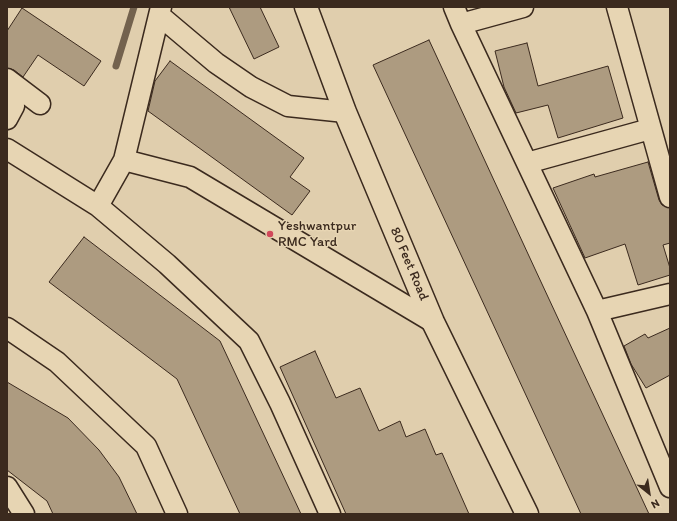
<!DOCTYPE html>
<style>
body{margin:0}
#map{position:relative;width:677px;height:521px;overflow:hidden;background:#e0cead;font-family:Itim,sans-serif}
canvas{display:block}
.frame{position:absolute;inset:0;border:8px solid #3b2a1e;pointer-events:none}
.north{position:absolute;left:629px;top:473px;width:40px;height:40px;-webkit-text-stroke:3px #e7d5b3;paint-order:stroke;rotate:150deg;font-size:11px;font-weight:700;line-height:16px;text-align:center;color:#3b2a1e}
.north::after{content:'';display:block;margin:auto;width:14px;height:18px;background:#3b2a1e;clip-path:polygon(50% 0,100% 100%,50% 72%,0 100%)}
</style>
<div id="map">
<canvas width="677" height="521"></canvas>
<div class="frame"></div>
<div class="north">N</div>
</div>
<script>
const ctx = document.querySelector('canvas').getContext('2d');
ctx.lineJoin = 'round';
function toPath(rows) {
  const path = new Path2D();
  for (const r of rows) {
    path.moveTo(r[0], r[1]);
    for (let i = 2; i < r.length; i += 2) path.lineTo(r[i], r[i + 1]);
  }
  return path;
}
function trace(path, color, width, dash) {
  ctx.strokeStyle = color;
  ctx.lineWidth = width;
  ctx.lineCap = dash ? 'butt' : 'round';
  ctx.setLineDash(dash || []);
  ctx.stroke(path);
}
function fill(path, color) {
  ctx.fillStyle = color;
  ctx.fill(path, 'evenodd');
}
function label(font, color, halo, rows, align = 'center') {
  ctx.font = font + ' Itim,sans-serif';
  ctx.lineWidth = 3;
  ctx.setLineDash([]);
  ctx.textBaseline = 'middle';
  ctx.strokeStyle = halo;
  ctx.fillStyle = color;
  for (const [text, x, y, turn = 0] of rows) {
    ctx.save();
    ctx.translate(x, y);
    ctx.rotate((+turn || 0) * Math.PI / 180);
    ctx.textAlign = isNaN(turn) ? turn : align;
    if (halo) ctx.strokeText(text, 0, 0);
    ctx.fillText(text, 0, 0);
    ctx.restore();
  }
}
const stream = toPath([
 [116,66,134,7]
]);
const building = toPath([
 [229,7,260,7,279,47,254,59,229,7],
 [22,8,101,61,84,86,38,55,23,77,14,70,7,68,7,31,22,8],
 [429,40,535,269,649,514,581,514,373,65,429,40],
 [527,43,538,86,608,66,623,118,558,138,548,105,516,113,504,87,495,51,527,43],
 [170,61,304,158,290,177,310,191,292,215,148,111,155,81,170,61],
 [648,162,659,200,662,205,670,208,670,243,663,245,670,268,670,275,638,285,625,244,585,258,553,188,594,174,595,177,648,162],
 [84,237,220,341,301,514,240,514,177,379,49,282,84,237],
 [670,328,670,375,646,388,631,364,624,346,645,334,648,338,670,328],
 [315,351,336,398,360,388,379,431,400,421,406,437,425,429,436,455,442,453,469,514,346,514,280,367,315,351],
 [7,382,68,418,99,450,119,477,137,514,53,514,47,501,7,470,7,382]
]);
const minor = toPath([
 [454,7,461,24,597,311,670,487],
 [617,7,670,197],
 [159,15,216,63,251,87,288,106,345,112],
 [461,24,523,7],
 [7,79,40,104],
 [7,101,14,106,7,119],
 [7,149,98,206,167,264,249,341,280,403,330,514],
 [124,160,161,7],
 [527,163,650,129],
 [98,206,124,160,190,177,433,322],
 [597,311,670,294],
 [7,328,57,362,146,446,177,514],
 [7,487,24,514]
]);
const tertiary = toPath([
 [306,7,345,112,433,322,527,514]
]);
const markers = [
 [270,234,4,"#d1495b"]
];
const poiNames = [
 ["Yeshwantpur",278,226],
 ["RMC Yard",278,242]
];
const streetNames = [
 ["80 Feet Road",409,264,67]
];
trace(stream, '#73624e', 7);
fill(building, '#ad9b80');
trace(building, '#3b2a1e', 1);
trace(minor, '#3b2a1e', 23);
trace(tertiary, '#3b2a1e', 25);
trace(minor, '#e7d5b3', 20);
trace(tertiary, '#e7d5b3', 22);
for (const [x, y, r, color] of markers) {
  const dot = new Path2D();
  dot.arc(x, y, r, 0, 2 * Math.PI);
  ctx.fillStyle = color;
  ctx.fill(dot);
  trace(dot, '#e7d5b3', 1.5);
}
label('14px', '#3b2a1e', '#e7d5b3', poiNames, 'left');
label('14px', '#3b2a1e', '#e7d5b3', streetNames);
</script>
